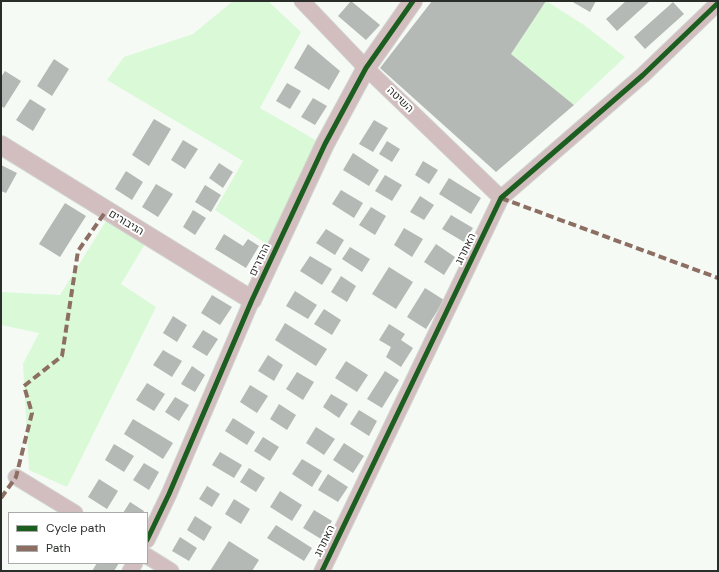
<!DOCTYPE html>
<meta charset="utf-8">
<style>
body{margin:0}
#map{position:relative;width:719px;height:572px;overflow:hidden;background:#f5faf5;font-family:"DM Sans",sans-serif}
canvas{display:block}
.frame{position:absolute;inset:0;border:2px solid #2a2d29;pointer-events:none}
.legend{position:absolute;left:8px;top:512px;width:140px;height:52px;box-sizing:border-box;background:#fff;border:1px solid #aaaba9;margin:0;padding:5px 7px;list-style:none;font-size:12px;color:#2a2d29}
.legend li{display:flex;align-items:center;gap:8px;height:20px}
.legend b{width:20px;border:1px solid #aaaba9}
</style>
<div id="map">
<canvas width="719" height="572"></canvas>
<div class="frame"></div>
<ul class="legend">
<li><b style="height:5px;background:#1b5e20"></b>Cycle path</li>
<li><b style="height:5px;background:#8d6e63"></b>Path</li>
</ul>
</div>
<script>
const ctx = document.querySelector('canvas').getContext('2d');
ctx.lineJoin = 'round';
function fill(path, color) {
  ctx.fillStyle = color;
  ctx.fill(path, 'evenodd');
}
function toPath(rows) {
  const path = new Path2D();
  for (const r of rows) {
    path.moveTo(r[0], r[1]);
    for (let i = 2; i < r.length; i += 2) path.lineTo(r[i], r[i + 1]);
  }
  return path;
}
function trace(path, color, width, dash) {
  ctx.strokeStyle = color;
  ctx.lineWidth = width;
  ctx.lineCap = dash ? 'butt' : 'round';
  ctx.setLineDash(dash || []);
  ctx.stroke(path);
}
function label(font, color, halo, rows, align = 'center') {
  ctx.font = font + ' "DM Sans",Heebo,sans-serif';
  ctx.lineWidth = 4;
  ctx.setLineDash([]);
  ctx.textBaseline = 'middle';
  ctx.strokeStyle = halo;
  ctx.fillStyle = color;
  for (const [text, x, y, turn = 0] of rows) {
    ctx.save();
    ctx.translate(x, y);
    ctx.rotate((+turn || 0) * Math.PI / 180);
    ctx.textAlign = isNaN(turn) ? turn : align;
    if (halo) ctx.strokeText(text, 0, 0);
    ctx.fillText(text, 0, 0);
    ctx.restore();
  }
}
const green = toPath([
 [233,1,268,1,301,32,260,108,317,141,268,245,215,210,243,161,107,80,124,57,193,34],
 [546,1,584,25,625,57,574,105,511,54],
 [106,221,145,244,121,284,156,307,67,487,29,470,23,364,39,333,1,325,1,292,60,295]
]);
const building = toPath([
 [351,1,380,25,366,40,338,16],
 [432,1,546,1,511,54,574,105,496,172,380,68],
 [571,1,596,1,590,12],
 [626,1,650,1,617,31,606,19],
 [673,2,684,14,645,49,634,37],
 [308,44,340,71,329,90,294,68],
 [54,59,69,69,52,96,37,86],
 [5,71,21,81,4,108,1,106,1,77],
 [287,83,301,91,290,109,276,101],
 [313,98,327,106,315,125,301,117],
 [30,99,46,109,33,131,16,120],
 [154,119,171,129,149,166,132,155],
 [374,120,388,128,373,152,359,144],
 [183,140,198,149,185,169,171,160],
 [387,141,400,149,392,162,379,154],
 [353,153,379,170,369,186,343,170],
 [423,161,438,170,429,184,415,175],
 [219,163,233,172,223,188,209,178],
 [1,165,17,173,6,193,1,191],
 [126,171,143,182,132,200,115,189],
 [385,175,402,185,392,201,375,191],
 [449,178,481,198,471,214,439,194],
 [156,184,173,194,158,217,142,207],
 [205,185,221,195,211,212,195,202],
 [341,190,363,203,354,218,332,204],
 [420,196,434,205,424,220,410,212],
 [65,203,86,216,60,257,39,244],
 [371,207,386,216,375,235,359,225],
 [193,210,206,218,195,235,183,227],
 [451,215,473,228,464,242,442,229],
 [404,228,423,239,412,257,394,245],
 [326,229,344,240,335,255,316,243],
 [224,234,243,246,248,239,259,246,246,268,215,249],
 [436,244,455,257,444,275,424,262],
 [350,247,370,259,362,272,342,259],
 [310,256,332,269,322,285,300,271],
 [389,267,413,282,396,309,372,294],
 [341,276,356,286,347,302,331,292],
 [425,288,444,300,426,329,407,317],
 [295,291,317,305,308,319,286,306],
 [212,295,232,307,220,325,201,313],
 [324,309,341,320,332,335,314,324],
 [173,316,187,325,177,342,163,333],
 [285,323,327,349,316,366,275,340],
 [389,324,405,334,401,340,413,348,401,367,386,357,391,347,379,340],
 [203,330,218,339,207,356,192,347],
 [163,350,182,361,172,377,153,365],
 [268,355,283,365,274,381,258,371],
 [346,361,368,375,357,392,335,378],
 [192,366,205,375,195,392,181,384],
 [385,371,399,380,382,408,367,399],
 [297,372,314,382,303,400,286,389],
 [147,383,165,394,154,411,136,400],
 [250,385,268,396,257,413,240,402],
 [331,394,348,404,339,418,323,407],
 [175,397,189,405,179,421,165,412],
 [279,404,296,415,287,430,270,419],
 [359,410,377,421,369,436,350,424],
 [233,418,255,432,247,445,225,431],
 [133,419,173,443,163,459,124,434],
 [316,427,335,439,324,455,306,443],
 [263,437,279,447,270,461,254,451],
 [344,443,364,456,353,473,333,460],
 [114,444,134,456,124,472,105,460],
 [220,452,242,465,234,478,212,465],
 [302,459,322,471,312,487,292,474],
 [144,463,159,472,149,490,133,480],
 [249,468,265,478,256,492,240,482],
 [328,474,348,487,338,502,318,490],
 [99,479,118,491,107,509,88,497],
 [207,486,220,494,212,507,199,499],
 [280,491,302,505,292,521,270,507],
 [234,499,250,509,241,524,225,514],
 [130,502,144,511,143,513,123,513],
 [314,510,332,521,321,539,303,528],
 [195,516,212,527,204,541,187,530],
 [276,525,312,548,304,561,267,538],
 [180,537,197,548,189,561,172,551],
 [229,541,259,560,252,571,210,571],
 [97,563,119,563,114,571,92,571]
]);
const minor = toPath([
 [302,1,366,68,501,198],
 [16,477,75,513],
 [147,540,169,494,252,300],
 [147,556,171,571],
 [130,571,135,563],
 [322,571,501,198,643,75,718,3]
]);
const tertiary = toPath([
 [1,145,252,300,325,144,366,68,413,1]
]);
const quiet = toPath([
 [501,198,718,278],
 [1,498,16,477,32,413,24,386,62,356,78,251,106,211]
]);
const cycleway = toPath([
 [147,540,169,494,252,300,325,144,366,68,413,1],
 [322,571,501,198,643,75,718,3]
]);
const streetNames = [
 ["השיטה",400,100,44],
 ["הגיבורים",126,223,31],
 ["האתרוג",466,249,-64],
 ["ההדרים",260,260,-65],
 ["האתרוג",325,541,-64]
];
fill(green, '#daf9d7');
fill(building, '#b5b9b5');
trace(minor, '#d1d4d1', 17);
trace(tertiary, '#d1d4d1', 20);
trace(minor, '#d2bebf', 15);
trace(tertiary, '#d2bebf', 18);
trace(quiet, '#8d6e63', 4, [8, 4]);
trace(cycleway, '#1b5e20', 5);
label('11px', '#2a2d29', '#fff', streetNames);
</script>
